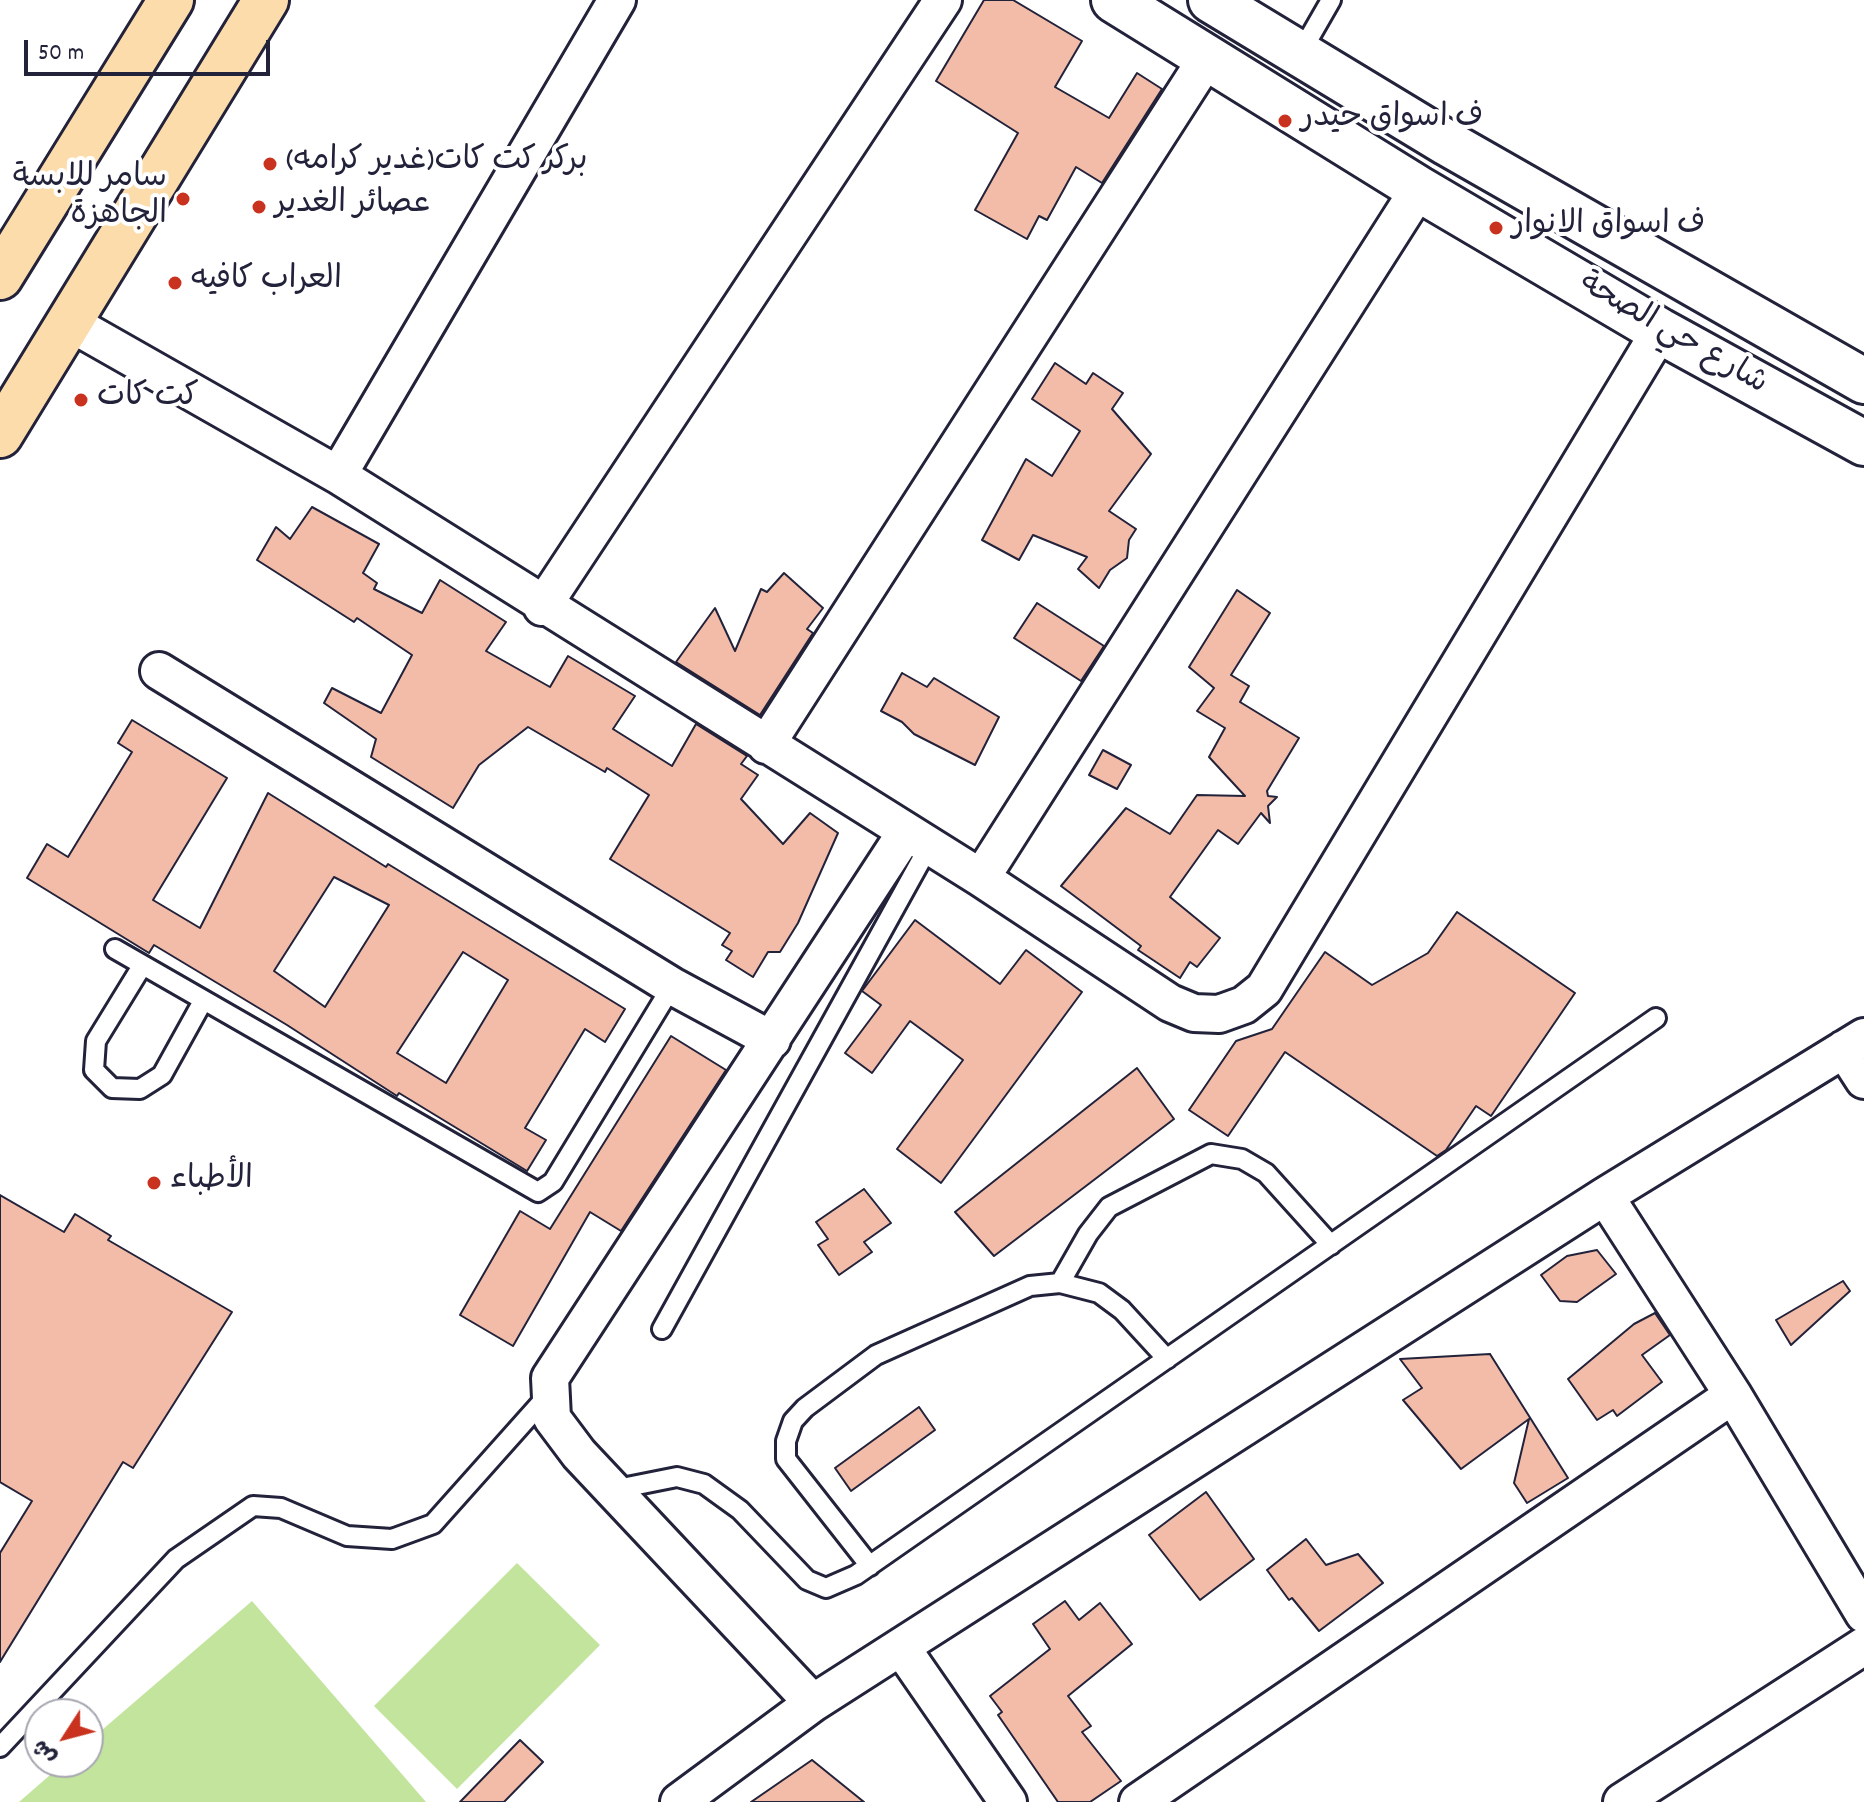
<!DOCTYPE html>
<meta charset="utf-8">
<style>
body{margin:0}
#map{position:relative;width:1864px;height:1802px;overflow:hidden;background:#fff;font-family:Dekko,"Playpen Sans Arabic",sans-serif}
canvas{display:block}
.north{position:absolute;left:24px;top:1698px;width:80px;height:80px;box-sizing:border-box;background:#fff;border:2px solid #a7a7b1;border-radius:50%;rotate:234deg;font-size:22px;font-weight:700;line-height:32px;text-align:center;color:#22223b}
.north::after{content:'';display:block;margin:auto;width:28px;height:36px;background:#c8321e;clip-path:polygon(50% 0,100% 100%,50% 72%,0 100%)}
.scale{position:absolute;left:24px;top:40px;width:246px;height:36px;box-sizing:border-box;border:4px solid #22223b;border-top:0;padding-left:10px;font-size:24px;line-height:28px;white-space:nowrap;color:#22223b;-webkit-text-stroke:6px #fff;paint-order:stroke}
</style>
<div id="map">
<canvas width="1864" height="1802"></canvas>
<div class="north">ش</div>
<div class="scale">50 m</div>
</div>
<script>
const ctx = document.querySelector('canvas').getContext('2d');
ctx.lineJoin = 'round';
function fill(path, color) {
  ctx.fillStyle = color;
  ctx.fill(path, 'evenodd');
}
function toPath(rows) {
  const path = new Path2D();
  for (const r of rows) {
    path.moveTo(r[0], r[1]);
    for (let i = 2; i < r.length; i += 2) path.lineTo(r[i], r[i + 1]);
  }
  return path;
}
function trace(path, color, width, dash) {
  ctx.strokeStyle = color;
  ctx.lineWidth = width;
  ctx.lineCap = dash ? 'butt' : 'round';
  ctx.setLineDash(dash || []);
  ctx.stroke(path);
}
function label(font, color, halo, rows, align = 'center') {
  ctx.font = font + ' Dekko,"Playpen Sans Arabic",sans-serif';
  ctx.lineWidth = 8;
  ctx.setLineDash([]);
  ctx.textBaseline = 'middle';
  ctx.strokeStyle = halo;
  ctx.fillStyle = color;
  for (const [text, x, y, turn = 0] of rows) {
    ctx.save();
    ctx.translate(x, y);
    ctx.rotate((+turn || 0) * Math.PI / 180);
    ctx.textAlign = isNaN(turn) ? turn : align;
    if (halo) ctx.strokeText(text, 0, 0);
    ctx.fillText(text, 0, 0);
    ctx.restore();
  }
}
const green = toPath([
 [517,1563,600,1645,457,1789,374,1706],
 [252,1601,426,1802,19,1802,65,1762,88,1762,88,1742]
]);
const building = toPath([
 [984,0,1013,0,1082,41,1055,87,1109,118,1137,73,1162,89,1102,183,1076,167,1047,220,1039,216,1027,239,975,210,1018,133,936,81,984,0],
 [1055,363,1086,384,1093,373,1123,393,1112,409,1151,454,1109,511,1136,529,1129,540,1127,558,1110,570,1099,588,1078,569,1087,557,1033,535,1019,560,982,540,1026,459,1052,476,1080,431,1032,399,1055,363],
 [312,507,379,544,363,573,377,583,374,589,422,613,440,580,506,622,486,651,550,687,568,656,635,696,613,729,672,766,696,724,747,756,741,764,758,775,741,799,783,844,810,813,838,833,798,923,780,952,768,952,753,977,726,960,732,951,722,945,730,933,610,859,649,795,607,768,605,772,528,727,479,765,453,808,371,757,376,739,324,703,332,688,381,713,412,655,357,618,354,622,257,560,276,527,290,539,312,507],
 [784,573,823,608,807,629,813,633,760,715,676,662,715,608,735,651,761,589,767,592,784,573],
 [1237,590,1270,613,1231,675,1249,686,1240,702,1299,738,1267,791,1268,796,1277,797,1268,806,1270,823,1261,813,1238,844,1218,830,1170,897,1220,938,1197,967,1190,962,1180,978,1138,950,1141,946,1061,886,1126,808,1170,834,1197,795,1245,796,1209,757,1225,728,1197,711,1214,688,1189,667,1237,590],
 [1037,603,1104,646,1081,681,1014,638,1037,603],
 [902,673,927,687,934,678,999,717,975,765,914,734,902,722,881,711,902,673],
 [132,720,227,778,153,900,200,928,268,793,386,867,388,864,625,1009,605,1042,585,1029,525,1128,546,1140,527,1171,399,1093,397,1096,287,1025,154,945,149,953,27,878,47,844,68,857,132,752,118,743,132,720],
 [334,877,389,905,325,1007,274,971,334,877],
 [463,952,508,980,446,1083,397,1053,463,952],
 [1103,750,1131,765,1117,789,1089,775,1103,750],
 [1457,912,1575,993,1491,1116,1476,1106,1446,1150,1437,1156,1285,1052,1228,1136,1189,1110,1236,1041,1272,1029,1325,952,1372,985,1428,953,1457,912],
 [915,920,1000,984,1026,950,1082,992,941,1183,897,1149,963,1060,910,1021,872,1073,845,1053,881,1005,862,991,915,920],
 [671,1036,726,1070,621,1231,590,1212,513,1346,460,1315,520,1211,550,1229,671,1036],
 [1137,1068,1174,1119,994,1256,955,1212,1137,1068],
 [864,1189,891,1223,864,1242,872,1252,839,1275,818,1245,828,1239,816,1222,864,1189],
 [0,1195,64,1232,75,1214,111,1236,108,1240,232,1312,133,1468,123,1462,0,1662,0,1553,32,1501,0,1482,0,1195],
 [1597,1250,1616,1274,1577,1302,1560,1301,1541,1275,1567,1256,1597,1250],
 [1843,1281,1850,1291,1791,1345,1776,1320,1843,1281],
 [1655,1313,1670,1335,1642,1355,1662,1382,1617,1416,1613,1410,1597,1420,1568,1379,1634,1324,1655,1313],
 [1490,1354,1568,1478,1527,1503,1514,1483,1529,1419,1461,1469,1403,1400,1422,1388,1400,1359,1490,1354],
 [919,1407,935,1430,851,1491,835,1468,919,1407],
 [1206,1492,1254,1559,1200,1600,1149,1535,1206,1492],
 [1306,1539,1326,1565,1358,1554,1383,1583,1319,1631,1292,1598,1289,1600,1267,1570,1306,1539],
 [1065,1601,1079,1620,1100,1603,1132,1644,1068,1696,1091,1726,1082,1732,1121,1781,1090,1802,1058,1802,998,1715,1002,1712,990,1696,1050,1649,1033,1624,1065,1601],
 [520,1740,543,1762,504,1802,460,1802,520,1740],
 [812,1760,864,1802,751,1802,812,1760]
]);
const service = toPath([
 [1300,54,1331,0],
 [115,949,538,1192,553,1182,672,986],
 [142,966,96,1041,94,1070,112,1088,140,1089,162,1075,203,1001],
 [1060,1283,1088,1234,1109,1207,1211,1154,1242,1159,1266,1173,1331,1245],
 [662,1329,929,846],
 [612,1490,677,1477,704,1484,740,1510,807,1580,826,1588,856,1575,1656,1018],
 [870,1566,786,1459,786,1441,793,1421,805,1408,876,1355,1030,1286,1060,1283,1099,1293,1122,1310,1167,1359],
 [0,1747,176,1559,253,1506,281,1508,347,1536,392,1539,433,1524,549,1394]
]);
const minor = toPath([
 [67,321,338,475,981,878,1170,1003,1194,1013,1219,1014,1244,1005,1264,989,1660,331],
 [338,475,617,0],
 [542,607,943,0],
 [159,671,672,986,772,1040],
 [766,745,1207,58],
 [981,878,1419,189],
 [1844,1049,1864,1080],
 [1605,1196,1733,1395,1864,1614],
 [901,1647,1008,1802],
 [813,1703,579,1454,552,1418,550,1378,906,832],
 [679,1802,813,1703,1605,1196,1864,1037],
 [1138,1802,1733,1395],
 [1622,1802,1864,1646]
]);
const secondary = toPath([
 [1114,0,1419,189,1660,331,1864,443],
 [1211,0,1447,143,1864,381]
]);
const primary = toPath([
 [0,277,171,0],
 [0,435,266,0]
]);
const markers = [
 [1285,121,8,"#c8321e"],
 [270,164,8,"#c8321e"],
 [183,199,8,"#c8321e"],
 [259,207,8,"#c8321e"],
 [1496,228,8,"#c8321e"],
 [175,283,8,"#c8321e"],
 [81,400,8,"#c8321e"],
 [154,1183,8,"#c8321e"]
];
const poiNames = [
 ["ف اسواق حيدر",1301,121],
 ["بركر كت كات(غدير كرامه)",286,164],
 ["سامر للابسة",167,181,"right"],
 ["الجاهزة",167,218,"right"],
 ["عصائر الغدير",275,207],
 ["ف اسواق الانوار",1512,228],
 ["العراب كافيه",191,283],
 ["كت كات",97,400],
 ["الأطباء",170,1183]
];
const streetNames = [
 ["شارع حي الصحة",1672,336,30]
];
fill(green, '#c2e49d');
fill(building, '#f3bca8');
trace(building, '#22223b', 2);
trace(service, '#22223b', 24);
trace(minor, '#22223b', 42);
trace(secondary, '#22223b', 50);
trace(primary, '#22223b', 50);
trace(service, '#fff', 18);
trace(minor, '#fff', 36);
trace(secondary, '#fff', 44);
trace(primary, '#fddcac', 44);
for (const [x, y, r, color] of markers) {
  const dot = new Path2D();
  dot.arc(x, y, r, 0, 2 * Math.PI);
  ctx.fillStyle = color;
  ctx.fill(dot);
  trace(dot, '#fff', 3);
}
label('32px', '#22223b', '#fff', poiNames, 'left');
label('32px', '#22223b', '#fff', streetNames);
</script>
